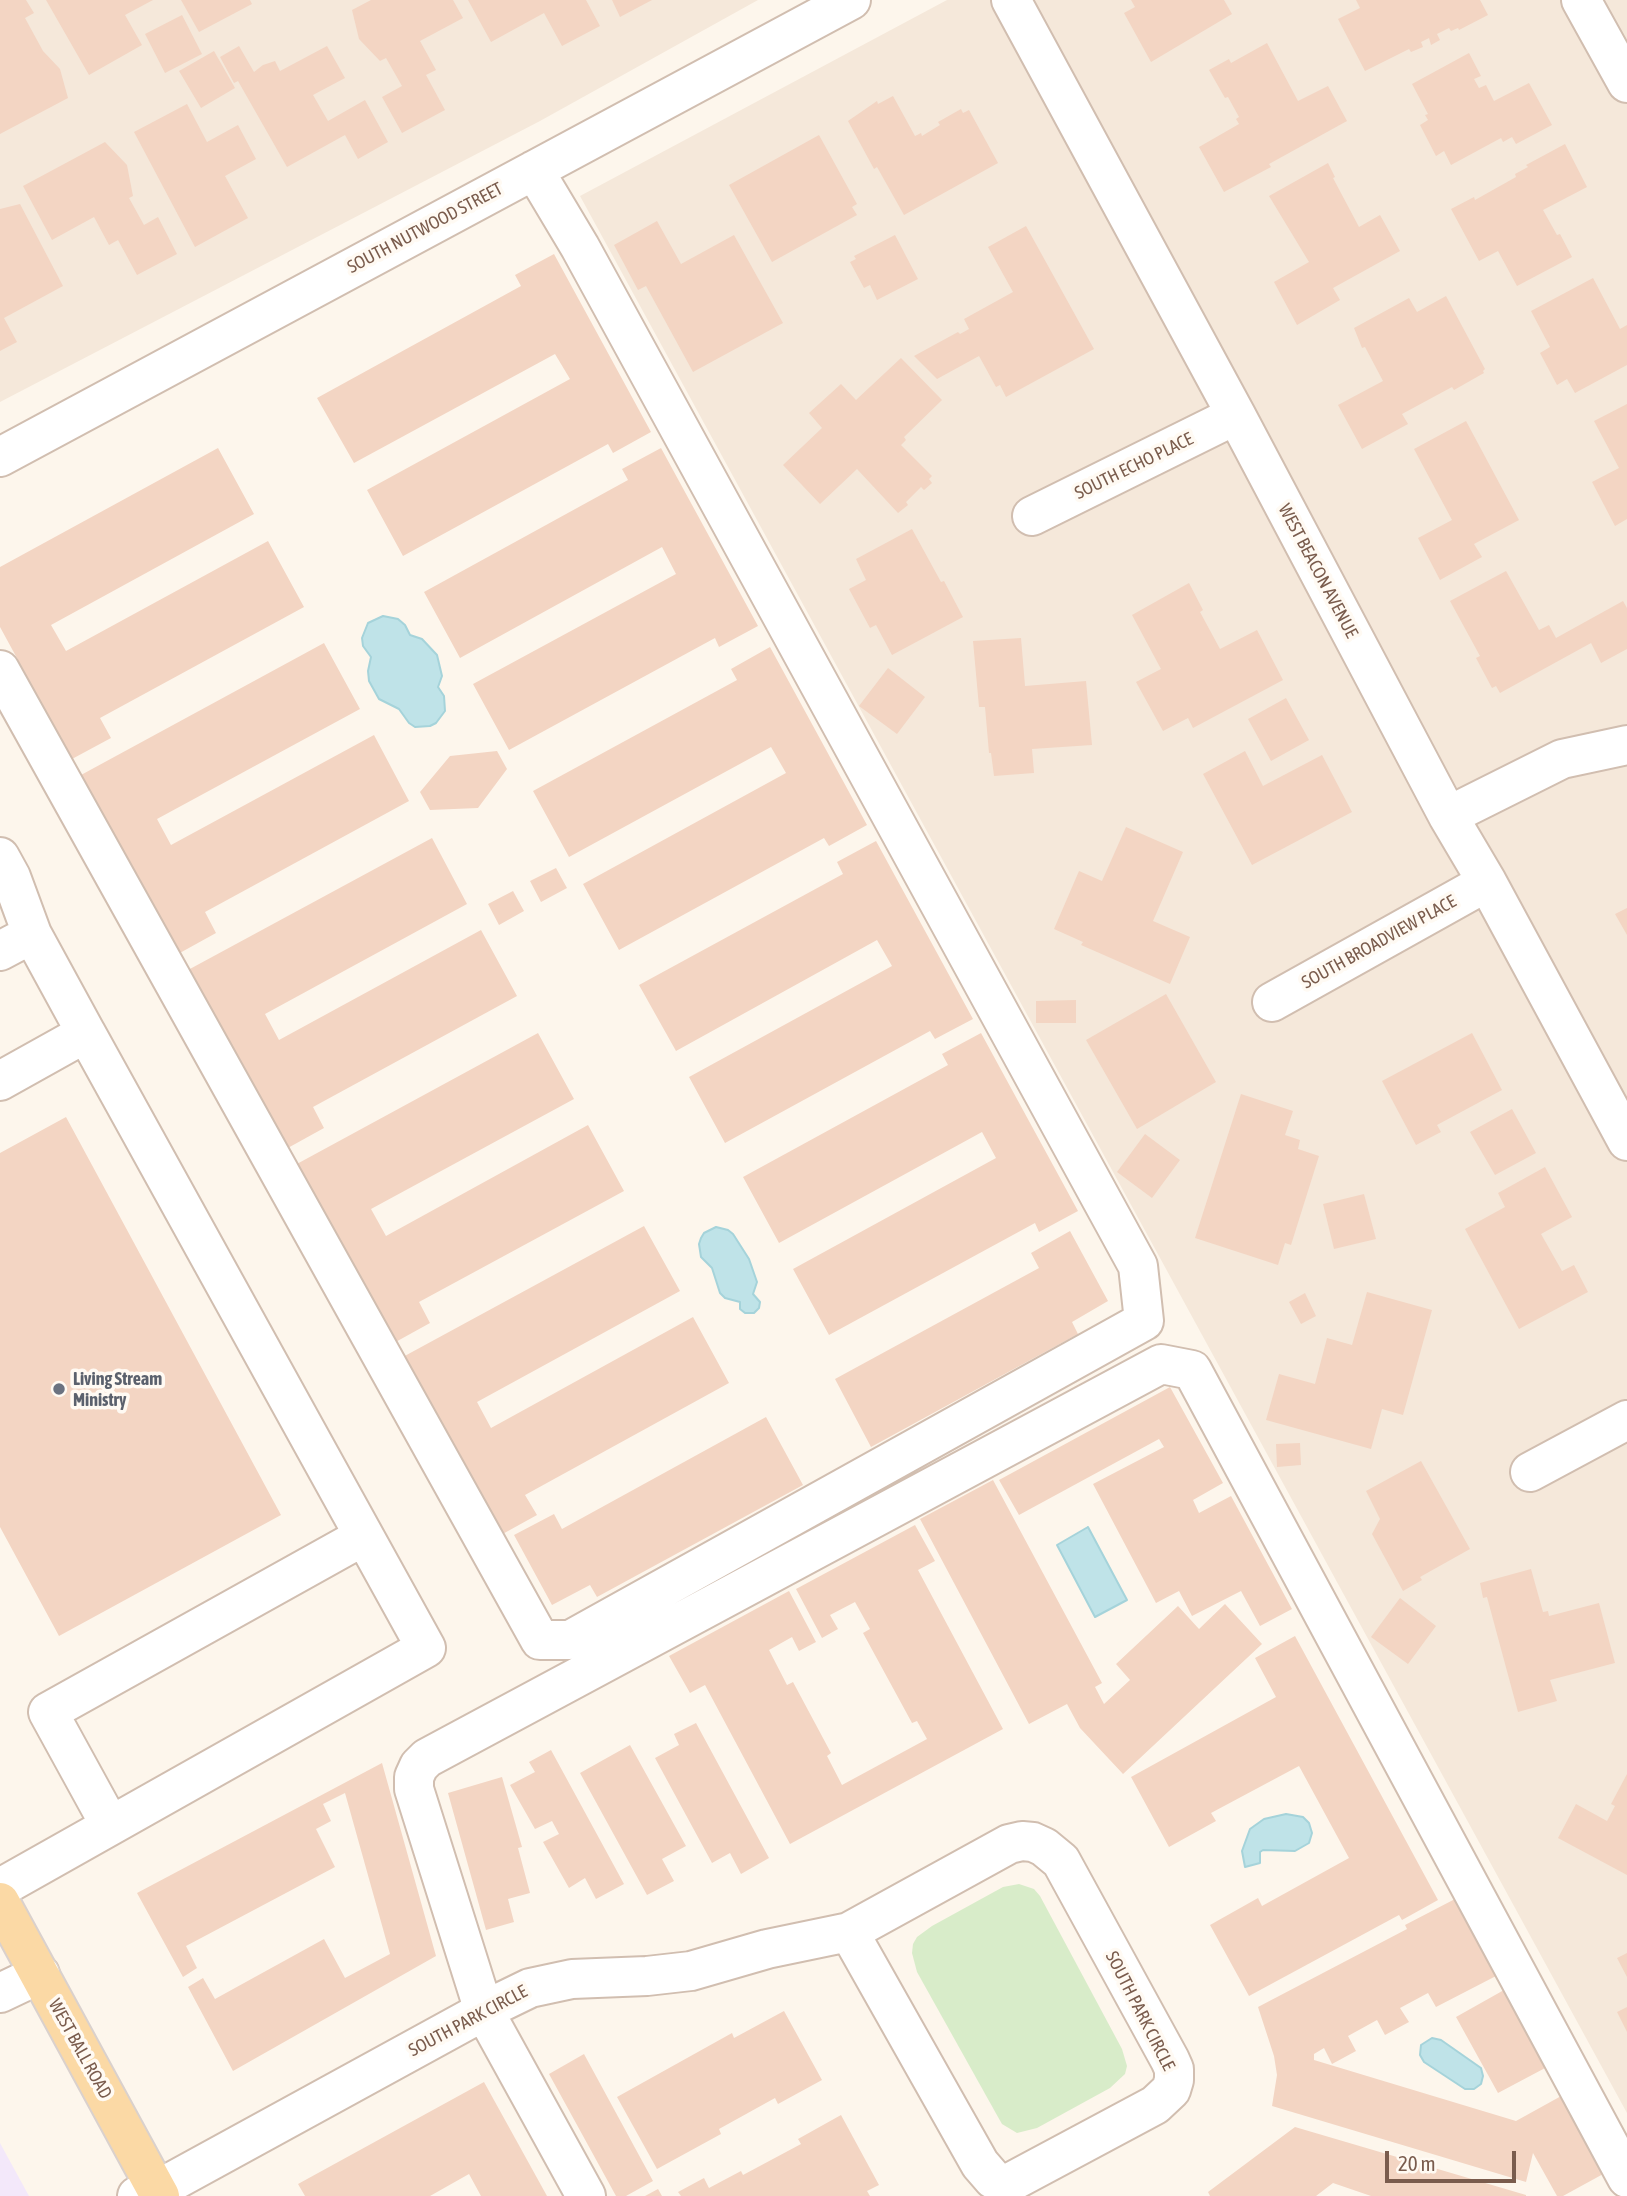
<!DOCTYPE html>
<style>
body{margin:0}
#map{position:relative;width:1627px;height:2196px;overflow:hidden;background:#fdf6ec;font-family:"Asap Condensed",sans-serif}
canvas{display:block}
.scale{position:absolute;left:1385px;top:2151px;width:131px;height:32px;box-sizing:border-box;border:4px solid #7a5c4d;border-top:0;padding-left:9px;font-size:21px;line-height:24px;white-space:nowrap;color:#7a5c4d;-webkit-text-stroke:5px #fffaf3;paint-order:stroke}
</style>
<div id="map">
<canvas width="1627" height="2196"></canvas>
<div class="scale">20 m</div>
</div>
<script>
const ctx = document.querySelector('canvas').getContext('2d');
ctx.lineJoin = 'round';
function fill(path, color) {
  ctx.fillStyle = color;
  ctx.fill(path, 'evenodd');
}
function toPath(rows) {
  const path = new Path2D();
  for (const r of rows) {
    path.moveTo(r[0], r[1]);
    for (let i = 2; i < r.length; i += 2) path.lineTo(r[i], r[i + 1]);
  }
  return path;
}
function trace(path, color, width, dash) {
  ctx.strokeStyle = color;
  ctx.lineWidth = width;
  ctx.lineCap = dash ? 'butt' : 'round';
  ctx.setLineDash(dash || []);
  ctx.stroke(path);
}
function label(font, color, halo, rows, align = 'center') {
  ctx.font = font + ' "Asap Condensed",sans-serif';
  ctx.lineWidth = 7;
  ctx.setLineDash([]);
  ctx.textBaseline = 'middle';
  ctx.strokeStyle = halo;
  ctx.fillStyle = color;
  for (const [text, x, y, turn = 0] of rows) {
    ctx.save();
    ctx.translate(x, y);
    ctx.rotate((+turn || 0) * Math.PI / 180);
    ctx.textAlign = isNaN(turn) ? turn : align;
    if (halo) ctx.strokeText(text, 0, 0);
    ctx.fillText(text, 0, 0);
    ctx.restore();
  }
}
const residential = toPath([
 [0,0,758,0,540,121,0,402],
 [947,0,1627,0,1627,2113,580,196]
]);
const education = toPath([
 [0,2143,29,2196,0,2196]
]);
const green = toPath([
 [1019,1884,1034,1889,1040,1896,1122,2049,1127,2066,1125,2074,1110,2088,1037,2128,1017,2133,1002,2124,998,2117,917,1972,912,1953,913,1944,917,1937,932,1926,1003,1887]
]);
const water = toPath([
 [383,616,398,619,405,625,410,635,422,639,437,655,442,676,438,687,444,696,445,711,436,723,430,726,415,727,409,723,399,709,379,699,369,681,368,671,371,657,363,646,362,638,368,623,383,616],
 [716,1227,728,1230,733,1234,749,1259,757,1282,753,1294,760,1302,759,1308,754,1313,745,1313,740,1309,740,1302,725,1298,720,1293,712,1268,701,1257,699,1244,701,1238,704,1233,716,1227],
 [1088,1527,1127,1600,1095,1617,1057,1545,1088,1527],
 [1286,1814,1303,1817,1309,1823,1312,1833,1309,1843,1295,1851,1263,1850,1260,1852,1260,1863,1245,1867,1242,1851,1250,1829,1264,1819,1286,1814],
 [1432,2038,1441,2040,1481,2068,1483,2076,1481,2084,1474,2089,1465,2089,1424,2062,1420,2055,1421,2045,1432,2038]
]);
const building = toPath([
 [0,0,26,0,34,13,25,18,43,51,60,69,68,98,0,134],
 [46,0,153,0,125,15,142,45,89,75],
 [181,0,250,0,252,4,199,32],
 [371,0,453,0,463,18,420,41,436,70,426,75,445,110,402,133,382,97,402,86,386,58,380,61,359,39,352,10],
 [468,0,586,0,600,26,562,46,544,13,491,42],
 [612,0,652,0,620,17],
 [1131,0,1224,0,1232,14,1151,62,1124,13,1135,7],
 [1356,0,1480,0,1488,15,1459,30,1458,28,1451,31,1449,28,1437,34,1440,40,1431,45,1429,38,1421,42,1423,47,1411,52,1409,49,1365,71,1338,19,1360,8],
 [182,15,202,54,165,73,145,34],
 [1267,43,1298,101,1328,86,1347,121,1269,164,1271,167,1224,192,1199,147,1239,124,1236,119,1239,117,1228,97,1225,98,1209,70,1229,59,1231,63],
 [239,46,254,72,263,65,275,61,280,71,327,46,345,78,313,95,328,121,365,100,388,142,358,159,345,135,287,167,238,81,234,83,220,57],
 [214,51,235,88,201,108,179,71],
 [1469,53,1481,76,1474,79,1479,88,1486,85,1494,101,1529,83,1552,125,1516,144,1512,137,1503,142,1501,138,1451,165,1444,151,1436,156,1420,125,1428,120,1425,115,1428,114,1412,84],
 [893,96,915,136,921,133,922,136,940,125,938,122,961,109,963,113,969,110,998,163,904,215,877,167,874,169,848,121,877,101,878,104],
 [187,104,207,142,238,125,256,159,225,176,248,218,195,247,134,132],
 [819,135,857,204,852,207,857,215,772,262,729,185],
 [105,142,127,165,133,196,129,198,144,225,158,217,177,254,137,275,118,240,109,245,94,217,52,240,23,186],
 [1565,144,1587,187,1543,210,1557,235,1560,234,1572,257,1517,286,1498,251,1479,261,1451,209,1474,197,1475,200,1516,177,1515,174,1528,167,1526,165],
 [1328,163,1335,177,1333,178,1359,227,1380,215,1400,251,1333,288,1340,300,1297,325,1274,282,1309,262,1269,196],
 [20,204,63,286,4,318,17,342,0,351,0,209],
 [657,221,681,264,734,235,783,323,693,372,646,286,638,290,614,245],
 [1026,226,1094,349,1006,397,1000,385,996,387,979,356,937,379,914,356,958,332,960,334,969,329,964,319,1013,292,988,247],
 [895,235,918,279,877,300,870,285,864,288,850,262,856,259,854,256],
 [554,254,651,432,613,453,608,444,403,556,367,490,570,379,555,354,354,463,317,398,521,286,515,275],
 [1593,278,1620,329,1627,325,1627,365,1575,393,1567,379,1557,385,1540,353,1550,347,1531,311],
 [1446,296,1485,369,1483,371,1484,373,1454,390,1452,387,1402,414,1408,424,1362,449,1338,405,1383,381,1365,347,1362,348,1354,328,1409,298,1417,312],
 [901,358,942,400,904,437,906,440,901,445,932,476,929,479,932,483,924,490,921,487,906,502,908,505,898,513,857,469,820,504,783,465,822,428,809,413,841,384,856,400],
 [1627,404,1627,519,1615,526,1592,482,1619,468,1594,421],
 [1466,421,1519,520,1474,544,1482,557,1440,580,1418,538,1452,520,1414,449],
 [218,448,254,514,51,625,66,651,268,541,304,607,100,718,111,738,72,759,0,627,0,567],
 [661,448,758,626,719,647,715,638,509,750,473,684,676,574,662,547,460,658,424,592,628,480,622,469],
 [912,529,941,582,944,581,963,617,892,655,876,625,870,628,849,589,866,580,856,559],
 [1506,571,1539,630,1549,625,1556,638,1623,601,1627,608,1627,649,1601,663,1591,643,1500,693,1496,686,1492,688,1476,658,1480,656,1450,601],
 [1189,583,1203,610,1200,612,1220,649,1257,630,1283,680,1193,728,1188,718,1163,731,1136,682,1161,669,1132,615],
 [1021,638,1025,686,1086,681,1092,745,1032,749,1034,773,994,776,991,753,989,753,985,707,979,707,973,641],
 [324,643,360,709,157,819,171,845,374,735,409,801,205,912,216,933,178,954,81,775],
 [770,647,867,825,829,846,824,838,619,950,583,884,786,773,771,747,569,857,533,791,737,680,731,669],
 [888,668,925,697,897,734,859,706],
 [1286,698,1309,740,1271,761,1248,719],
 [497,751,507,769,478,808,430,810,420,792,450,756],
 [1245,751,1263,786,1322,755,1352,812,1252,865,1203,774],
 [1126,827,1183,852,1153,921,1190,937,1170,984,1081,945,1083,942,1054,929,1079,871,1102,881],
 [432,838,467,904,265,1014,279,1040,481,930,517,996,313,1107,324,1128,286,1149,188,970],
 [876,841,973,1019,935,1039,930,1031,725,1143,689,1077,892,966,877,940,676,1051,639,985,843,874,837,862],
 [556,868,567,888,541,902,530,881],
 [513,891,524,911,499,925,488,904],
 [1627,908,1627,935,1615,914],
 [1166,994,1216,1082,1137,1129,1086,1040],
 [1076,1000,1076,1023,1036,1023,1036,1001],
 [538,1033,574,1099,371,1209,386,1236,588,1125,624,1191,419,1302,430,1323,392,1344,295,1165],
 [981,1033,1078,1211,1039,1232,1035,1223,829,1335,793,1269,996,1158,982,1132,779,1243,743,1177,948,1065,942,1054],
 [1472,1033,1502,1090,1437,1125,1441,1132,1416,1145,1382,1081],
 [1241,1094,1293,1111,1285,1135,1300,1140,1298,1149,1319,1156,1291,1245,1285,1243,1278,1265,1195,1238],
 [1512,1109,1536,1153,1495,1175,1470,1132],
 [66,1117,281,1515,59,1636,0,1527,0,1153],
 [1145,1134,1180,1160,1152,1198,1117,1172],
 [1545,1167,1572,1217,1541,1234,1562,1271,1574,1265,1588,1292,1519,1329,1465,1229,1505,1207,1498,1193],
 [1364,1194,1376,1239,1334,1249,1323,1204],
 [644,1226,680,1291,477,1402,491,1428,693,1317,729,1383,525,1495,537,1515,499,1536,401,1358],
 [1070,1231,1108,1301,1072,1322,1078,1334,871,1447,835,1379,1039,1268,1031,1253],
 [1367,1292,1432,1310,1403,1415,1382,1409,1371,1449,1266,1420,1279,1374,1315,1384,1327,1338,1352,1345],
 [1305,1293,1316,1316,1301,1324,1289,1302],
 [1170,1387,1223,1483,1193,1500,1199,1513,1231,1496,1292,1609,1260,1626,1241,1591,1192,1616,1179,1591,1156,1603,1093,1484,1164,1447,1159,1439,1019,1515,999,1480],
 [766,1417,803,1485,597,1597,590,1585,552,1605,514,1535,554,1514,562,1529],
 [1300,1443,1301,1465,1277,1467,1276,1444],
 [1421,1461,1470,1549,1420,1577,1422,1580,1403,1591,1372,1534,1380,1519,1366,1491],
 [993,1480,1102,1683,1095,1687,1104,1704,1130,1680,1116,1664,1178,1606,1199,1629,1225,1604,1262,1644,1123,1774,1080,1728,1067,1704,1029,1724,920,1519],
 [915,1525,935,1561,918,1570,1003,1729,790,1844,705,1685,690,1693,669,1656,789,1591,816,1642,799,1651,792,1637,769,1650,787,1685,793,1682,831,1753,827,1756,842,1785,927,1739,917,1721,912,1723,863,1633,870,1629,855,1602,830,1615,838,1629,822,1638,796,1589],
 [1531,1569,1543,1612,1548,1611,1549,1616,1599,1603,1615,1663,1550,1680,1557,1701,1518,1712,1487,1597,1483,1598,1480,1583],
 [1400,1598,1436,1626,1408,1664,1371,1637],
 [1295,1636,1438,1900,1402,1920,1399,1915,1249,1996,1210,1925,1258,1898,1262,1906,1349,1858,1299,1766,1211,1813,1216,1821,1169,1847,1131,1777,1276,1697,1255,1658],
 [696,1723,769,1858,741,1874,730,1853,712,1863,655,1758,679,1745,674,1734],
 [630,1745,686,1846,662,1859,674,1881,647,1895,580,1773],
 [551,1750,624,1884,596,1899,585,1878,569,1888,543,1842,559,1834,552,1821,535,1829,510,1785,535,1772,529,1762],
 [382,1763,436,1956,233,2071,188,1987,203,1978,215,1999,324,1939,345,1978,390,1954,345,1793,323,1804,331,1821,316,1829,335,1867,186,1946,197,1968,183,1977,137,1893],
 [1627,1774,1627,1875,1558,1838,1576,1804,1607,1821,1615,1806,1611,1804],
 [502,1777,522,1847,518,1848,530,1893,508,1899,514,1922,486,1930,448,1793],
 [1455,1899,1496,1976,1436,2007,1428,1993,1400,2008,1409,2022,1385,2035,1377,2020,1348,2036,1356,2051,1332,2064,1324,2048,1314,2054,1314,2060,1516,2121,1563,2095,1605,2173,1563,2196,1557,2196,1533,2153,1526,2182,1272,2106,1277,2075,1274,2056,1258,2007,1407,1929,1405,1925],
 [1627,1953,1627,1977,1617,1958],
 [1504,1990,1547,2067,1498,2093,1456,2017],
 [1627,2007,1627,2032,1617,2012],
 [784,2011,822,2080,778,2104,775,2098,719,2129,721,2134,657,2169,617,2097,732,2033,734,2038],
 [584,2054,653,2181,626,2196,616,2196,549,2074],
 [484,2082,547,2196,481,2196,469,2174,430,2196,305,2196,298,2184],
 [841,2115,879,2185,867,2191,870,2196,681,2196,678,2192,704,2178,709,2188,741,2171,743,2175,801,2144,798,2139],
 [1295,2127,1526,2195,1526,2196,1371,2196,1333,2183,1316,2196,1210,2196,1208,2192],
 [658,2189,662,2196,645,2196]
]);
const minor = toPath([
 [1011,0,1236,415,1448,816,1487,882,1627,1141],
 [1581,0,1627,83],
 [0,457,851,0],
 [1032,516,1236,415],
 [0,670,540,1640,570,1640,1144,1321,1138,1266,580,247,534,170],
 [1448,816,1562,759,1627,745],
 [0,857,11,877,32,934],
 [0,951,32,934,86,1033],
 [1272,1002,1487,882],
 [0,1081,86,1033,426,1648,0,1888],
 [1530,1472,1627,1420],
 [110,1825,48,1712,364,1536],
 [0,1993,40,1974],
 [137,2196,157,2190,493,2006,530,1988,572,1979,647,1976,691,1971,767,1949,849,1932,1009,1844,1022,1841,1033,1842,1044,1847,1061,1861,1170,2060,1174,2069,1174,2080,1171,2090,1155,2105,1011,2182,1001,2183,993,2179,980,2164,849,1932],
 [586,2196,484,2011,414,1789,414,1777,419,1766,427,1758,1161,1364,1192,1370,1627,2178]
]);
const major = toPath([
 [0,1902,160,2196]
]);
const markers = [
 [59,1389,7,"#6b7280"]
];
const streetNames = [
 ["SOUTH NUTWOOD STREET",425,228,-28],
 ["SOUTH ECHO PLACE",1134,466,-26],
 ["WEST BEACON AVENUE",1318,571,62],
 ["SOUTH BROADVIEW PLACE",1379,942,-29],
 ["SOUTH PARK CIRCLE",1140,2011,63],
 ["SOUTH PARK CIRCLE",468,2021,-28],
 ["WEST BALL ROAD",80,2049,61]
];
const worshipNames = [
 ["Living Stream",73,1379],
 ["Ministry",73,1400]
];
fill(residential, '#f5e8da');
fill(education, '#f3e8fa');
fill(green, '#d8ecc9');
fill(water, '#bfe3e8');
trace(water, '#a5d3da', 2);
fill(building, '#f3d5c3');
trace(minor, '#d1beb0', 42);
trace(major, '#dad1cd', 42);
trace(minor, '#fff', 38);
trace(major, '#fbd9a5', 38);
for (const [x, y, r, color] of markers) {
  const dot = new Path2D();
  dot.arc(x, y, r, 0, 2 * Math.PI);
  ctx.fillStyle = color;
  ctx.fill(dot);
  trace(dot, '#fffaf3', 2.5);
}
label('18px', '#7a5c4d', '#fffaf3', streetNames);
label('bold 18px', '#5b616d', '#fffaf3', worshipNames, 'left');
</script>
